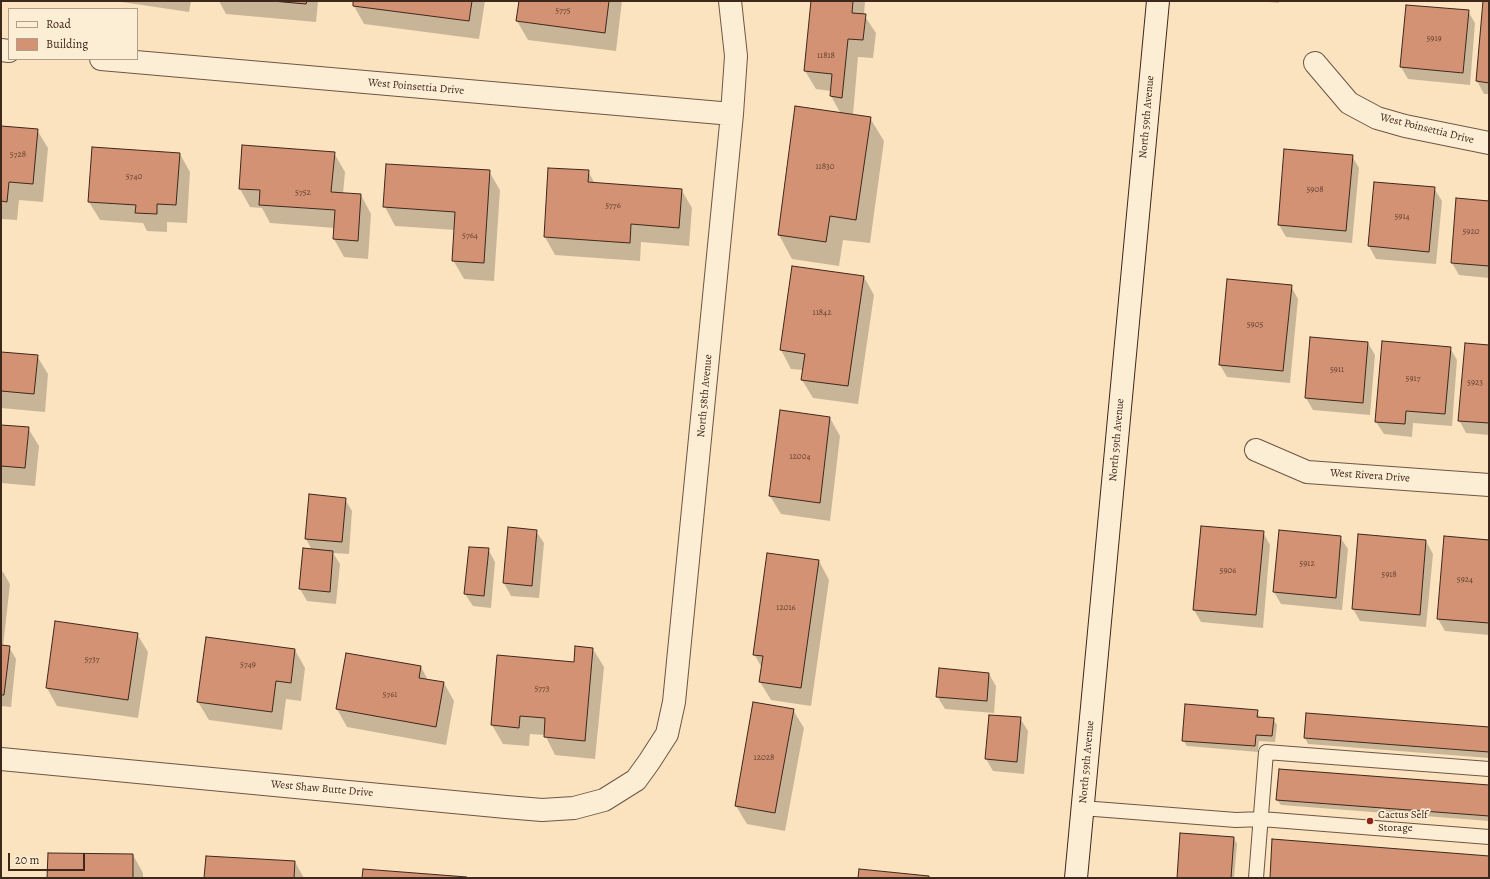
<!DOCTYPE html>
<style>
body{margin:0}
#map{position:relative;width:1490px;height:879px;overflow:hidden;background:#fbe3bf;font-family:Alegreya,serif}
canvas{display:block}
.frame{position:absolute;inset:0;border:2px solid #3e271b;pointer-events:none}
.legend{position:absolute;left:8px;top:8px;width:130px;height:52px;box-sizing:border-box;background:#fcedd5;border:1px solid #b09e8b;margin:0;padding:5px 7px;list-style:none;font-size:12px;color:#3e271b}
.legend li{display:flex;align-items:center;gap:8px;height:20px}
.legend b{width:20px;border:1px solid #b09e8b}
.scale{position:absolute;left:8px;top:853px;width:77px;height:18px;box-sizing:border-box;border:2px solid #3e271b;border-top:0;padding-left:5px;font-size:12px;line-height:14px;white-space:nowrap;color:#3e271b;-webkit-text-stroke:3px #fcedd5;paint-order:stroke}
</style>
<div id="map">
<canvas width="1490" height="879"></canvas>
<div class="frame"></div>
<ul class="legend">
<li><b style="height:5px;background:#fcedd5"></b>Road</li>
<li><b style="height:11px;background:#d39274"></b>Building</li>
</ul>
<div class="scale">20 m</div>
</div>
<script>
const ctx = document.querySelector('canvas').getContext('2d');
ctx.lineJoin = 'round';
function fill(path, color) {
  ctx.fillStyle = color;
  ctx.fill(path, 'evenodd');
}
function toPath(rows) {
  const path = new Path2D();
  for (const r of rows) {
    path.moveTo(r[0], r[1]);
    for (let i = 2; i < r.length; i += 2) path.lineTo(r[i], r[i + 1]);
  }
  return path;
}
function trace(path, color, width, dash) {
  ctx.strokeStyle = color;
  ctx.lineWidth = width;
  ctx.lineCap = dash ? 'butt' : 'round';
  ctx.setLineDash(dash || []);
  ctx.stroke(path);
}
function label(font, color, halo, rows, align = 'center') {
  ctx.font = font + ' Alegreya,serif';
  ctx.lineWidth = 3.5;
  ctx.setLineDash([]);
  ctx.textBaseline = 'middle';
  ctx.strokeStyle = halo;
  ctx.fillStyle = color;
  for (const [text, x, y, turn = 0] of rows) {
    ctx.save();
    ctx.translate(x, y);
    ctx.rotate((+turn || 0) * Math.PI / 180);
    ctx.textAlign = isNaN(turn) ? turn : align;
    if (halo) ctx.strokeText(text, 0, 0);
    ctx.fillText(text, 0, 0);
    ctx.restore();
  }
}
const shadow = toPath([
 [115,1,191,1,189,12],
 [219,1,318,1,316,22,226,14],
 [354,1,485,1,479,39,364,24,354,6],
 [520,1,622,1,616,51,528,40,517,21],
 [812,1,865,1,864,15,876,33,873,58,858,57,853,115,870,118,884,141,870,243,843,240,839,266,792,259,779,235,796,107,841,114,831,96,831,91,816,89,805,71],
 [1258,1,1279,1,1279,3],
 [1484,1,1489,1,1489,94,1484,94,1477,81],
 [1468,11,1475,23,1470,85,1408,79,1401,67],
 [1,127,37,130,48,148,43,202,19,200,17,220,1,219],
 [334,153,345,172,343,194,361,195,371,214,368,259,344,257,334,239,335,228,270,223,262,208,250,207,240,189],
 [180,154,190,172,187,223,167,222,167,232,147,231,143,223,100,220,89,202],
 [1352,156,1359,168,1352,243,1286,237,1279,225],
 [387,165,489,171,500,190,494,281,464,279,453,260,455,230,395,226,385,207],
 [588,171,595,184,681,189,692,208,689,246,641,242,640,261,555,255,545,237],
 [1375,183,1434,188,1442,201,1436,264,1376,259,1369,246],
 [1489,202,1489,278,1459,275,1452,263],
 [793,267,864,277,874,295,858,404,813,398,802,380,803,370,791,369,781,350],
 [1291,286,1298,299,1290,383,1227,377,1220,365],
 [1368,343,1375,355,1370,415,1313,410,1306,398],
 [1489,346,1489,435,1466,433,1459,420],
 [1450,348,1457,360,1452,426,1413,423,1412,437,1384,434,1376,422],
 [1,353,37,356,48,374,45,412,1,408],
 [830,418,840,436,830,521,781,514,770,496],
 [1,426,28,428,39,446,35,486,1,483],
 [345,499,352,511,349,554,333,553,340,564,336,604,307,601,300,589,312,550,306,539],
 [508,528,536,531,544,543,539,598,511,596,504,583],
 [1263,532,1270,545,1263,628,1201,622,1194,610],
 [1340,537,1348,549,1342,610,1281,604,1274,592],
 [1426,541,1433,554,1426,627,1360,621,1353,609],
 [1489,541,1489,635,1445,631,1438,619],
 [488,549,495,562,491,608,473,606,465,594],
 [819,561,829,580,811,706,771,700,760,682,762,668,754,654],
 [1,571,3,572,10,584,3,647,9,647,16,659,11,707,1,706],
 [137,634,148,652,138,718,57,706,47,688],
 [593,649,604,667,595,759,555,755,545,735,530,734,529,746,503,744,492,725,498,656,574,663],
 [295,650,305,668,301,701,286,699,282,730,209,720,198,702],
 [421,667,428,680,444,683,454,701,446,745,347,727,337,709],
 [989,674,996,686,994,713,945,709,937,696],
 [793,710,804,728,785,831,747,824,736,806],
 [1257,711,1260,718,1273,719,1277,725,1275,742,1259,741,1258,752,1187,746,1183,740],
 [1307,714,1489,728,1489,758,1308,744,1305,738],
 [1020,718,1028,731,1024,774,993,771,986,759],
 [1489,786,1489,821,1281,805,1277,800],
 [1234,838,1237,844,1234,878,1178,878],
 [133,855,143,873,143,878,48,878],
 [295,862,304,878,205,878]
]);
const building = toPath([
 [272,1,307,1,306,4,272,1],
 [353,1,472,1,469,21,353,6,353,1],
 [519,1,609,1,605,33,516,21,519,1],
 [811,1,853,1,852,13,866,14,863,40,848,39,842,98,830,96,832,74,804,71,811,1],
 [1483,1,1489,1,1489,83,1476,81,1483,1],
 [1406,5,1469,10,1463,73,1400,67,1406,5],
 [795,106,871,117,856,220,830,216,826,242,778,235,795,106],
 [1,126,38,129,33,184,9,182,7,202,1,201,1,126],
 [242,145,335,152,331,192,361,194,358,241,333,239,335,210,259,205,260,190,239,189,242,145],
 [92,147,180,153,176,205,157,204,157,214,135,213,136,205,88,202,92,147],
 [1284,149,1353,155,1346,231,1278,225,1284,149],
 [386,164,490,170,484,263,452,261,455,212,383,207,386,164],
 [548,168,589,170,588,182,682,189,679,228,631,224,630,243,544,237,548,168],
 [1374,182,1435,187,1429,252,1368,246,1374,182],
 [1456,198,1489,201,1489,266,1451,263,1456,198],
 [792,266,864,276,848,386,801,380,805,354,780,350,792,266],
 [1227,279,1292,285,1283,371,1219,365,1227,279],
 [1310,337,1368,342,1363,403,1305,398,1310,337],
 [1382,341,1451,347,1445,414,1406,411,1405,424,1375,422,1382,341],
 [1465,343,1489,345,1489,423,1458,421,1465,343],
 [1,352,38,355,34,394,1,391,1,352],
 [780,410,830,417,820,503,769,496,780,410],
 [1,425,29,427,25,468,1,466,1,425],
 [309,494,346,498,342,542,305,539,309,494],
 [1201,526,1264,531,1256,615,1193,610,1201,526],
 [508,527,537,530,532,586,503,583,508,527],
 [1279,530,1341,536,1336,598,1273,592,1279,530],
 [1358,534,1426,540,1420,615,1352,609,1358,534],
 [1444,536,1489,540,1489,623,1437,619,1444,536],
 [469,547,489,548,484,596,464,594,469,547],
 [303,548,333,551,330,592,299,589,303,548],
 [767,553,819,560,801,688,759,682,763,656,753,655,767,553],
 [55,621,138,633,128,700,46,688,55,621],
 [206,637,295,649,291,683,276,681,272,712,197,702,206,637],
 [1,645,10,646,4,695,1,695,1,645],
 [575,646,593,648,585,741,544,737,545,718,520,716,519,728,491,725,497,655,574,662,575,646],
 [346,653,421,666,419,678,444,682,436,727,336,709,346,653],
 [939,668,989,673,987,701,936,697,939,668],
 [753,702,794,709,775,813,735,806,753,702],
 [1185,704,1258,710,1257,717,1274,718,1272,736,1256,735,1255,746,1182,741,1185,704],
 [1306,713,1489,727,1489,752,1304,738,1306,713],
 [989,715,1021,717,1017,762,985,759,989,715],
 [1279,769,1489,785,1489,816,1276,800,1279,769],
 [1180,833,1234,837,1231,878,1177,878,1180,833],
 [1272,839,1489,856,1489,878,1270,878,1272,839],
 [48,853,133,854,133,878,47,878,48,853],
 [206,856,295,861,294,878,204,878,206,856],
 [363,869,467,877,467,878,362,878,363,869],
 [859,869,929,876,929,878,858,878,859,869]
]);
const service = toPath([
 [1082,808,1236,820,1261,819,1489,837],
 [1256,878,1266,752,1489,769]
]);
const minor = toPath([
 [1,50,9,51],
 [101,59,732,114],
 [1315,63,1349,103,1377,118,1405,126,1489,143],
 [1256,450,1307,472,1489,485],
 [1,759,506,807,542,810,574,808,604,800,636,780,649,762,667,734,674,702,732,114,736,56,730,1]
]);
const secondary = toPath([
 [1076,878,1158,1]
]);
const markers = [
 [1370,821,4,"#8f2418"]
];
const numberNames = [
 ["5775",563,11],
 ["5919",1434,39],
 ["11818",826,56],
 ["5728",18,155],
 ["11830",825,167],
 ["5740",134,177],
 ["5908",1315,190],
 ["5752",303,193],
 ["5776",613,206],
 ["5914",1402,217],
 ["5920",1471,232],
 ["5764",470,236],
 ["11842",822,313],
 ["5905",1255,325],
 ["5911",1337,370],
 ["5917",1413,379],
 ["5923",1475,383],
 ["12004",800,457],
 ["5912",1307,564],
 ["5906",1228,571],
 ["5918",1389,575],
 ["5924",1465,580],
 ["12016",786,608],
 ["5737",92,660],
 ["5749",248,665],
 ["5773",542,689],
 ["5761",390,695],
 ["12028",764,758]
];
const streetNames = [
 ["West Poinsettia Drive",416,87,5],
 ["North 59th Avenue",1147,117,-85],
 ["West Poinsettia Drive",1427,129,14],
 ["North 58th Avenue",705,396,-85],
 ["North 59th Avenue",1117,440,-85],
 ["West Rivera Drive",1370,476,4],
 ["North 59th Avenue",1087,762,-85],
 ["West Shaw Butte Drive",322,789,5]
];
const poiNames = [
 ["Cactus Self",1378,815],
 ["Storage",1378,828]
];
fill(shadow, '#0003');
fill(building, '#d39274');
trace(building, '#3e271b', 1);
trace(service, '#6d5644', 16);
trace(minor, '#6d5644', 24);
trace(secondary, '#3e271b', 24);
trace(service, '#fcedd5', 14);
trace(minor, '#fcedd5', 22);
trace(secondary, '#fcedd5', 22);
for (const [x, y, r, color] of markers) {
  const dot = new Path2D();
  dot.arc(x, y, r, 0, 2 * Math.PI);
  ctx.fillStyle = color;
  ctx.fill(dot);
  trace(dot, '#fcedd5', 1.5);
}
label('9px', '#634231', null, numberNames);
label('11px', '#3e271b', '#fcedd5', streetNames);
label('11px', '#3e271b', '#fcedd5', poiNames, 'left');
</script>
